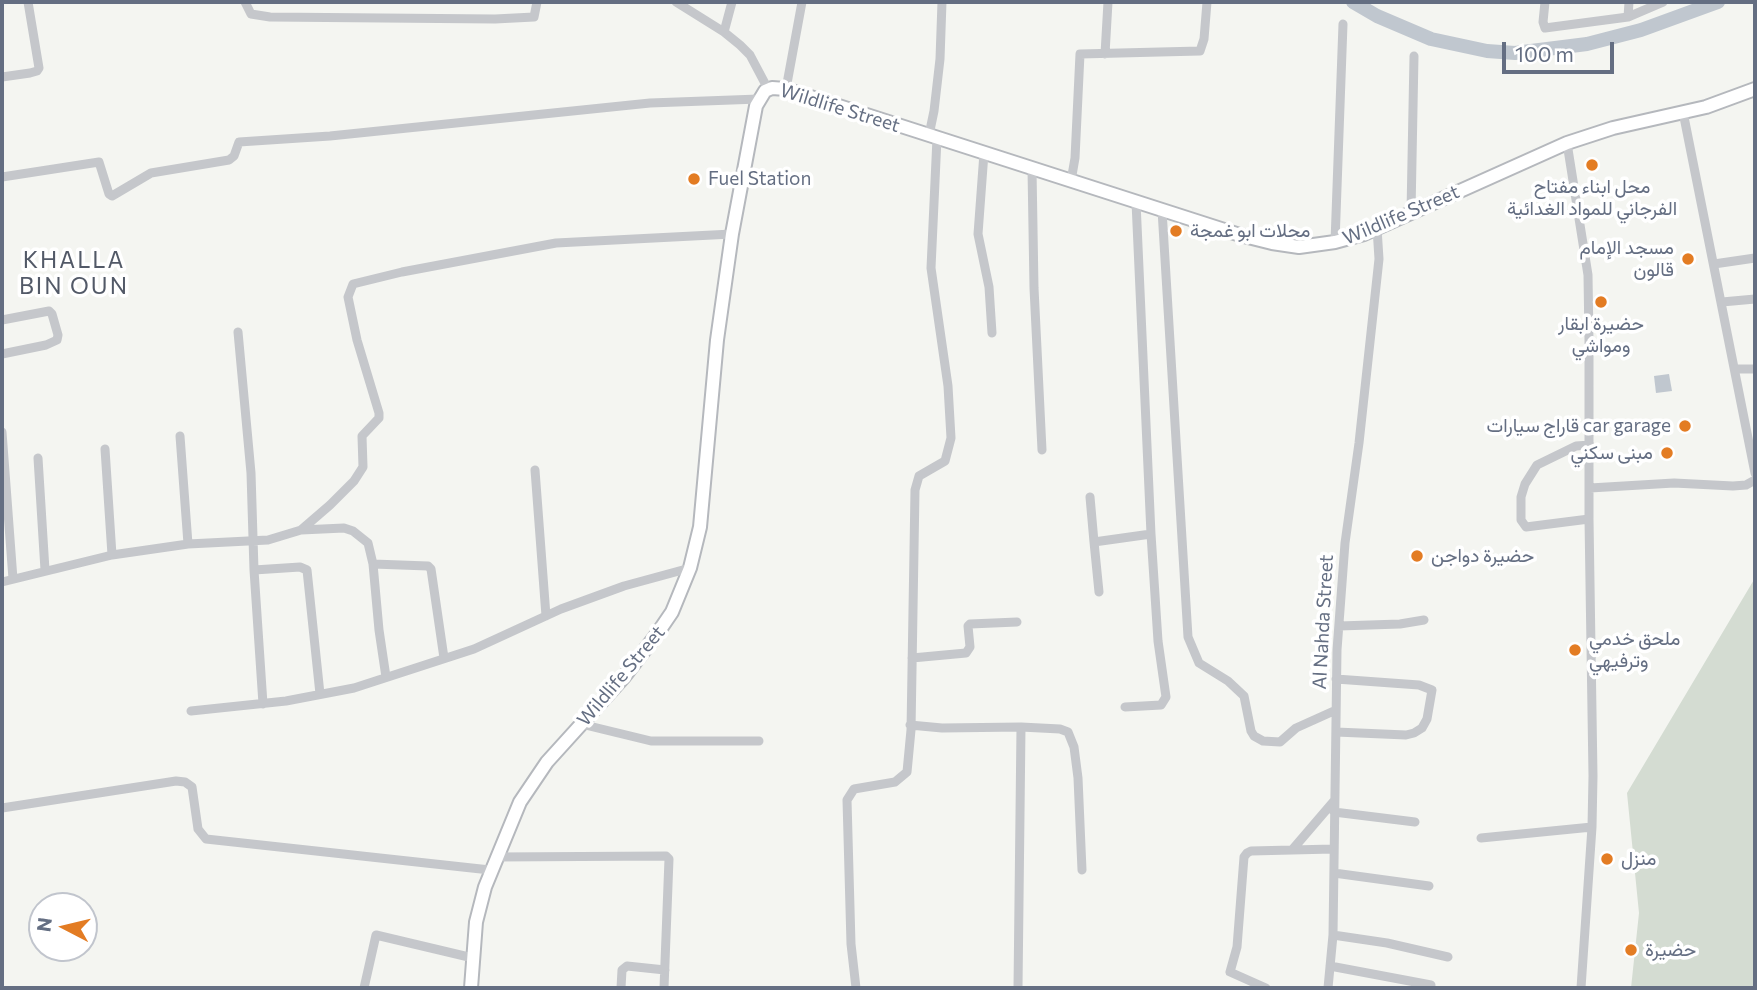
<!DOCTYPE html>
<meta charset="utf-8">
<style>
body{margin:0}
#map{position:relative;width:1757px;height:990px;overflow:hidden;background:#f4f5f1;font-family:Commissioner,sans-serif}
canvas{display:block}
.frame{position:absolute;inset:0;border:4px solid #646e82;pointer-events:none}
.north{position:absolute;left:28px;top:892px;width:70px;height:70px;box-sizing:border-box;background:#fff;border:2px solid #c1c5cd;border-radius:50%;rotate:277deg;font-size:19px;font-weight:700;line-height:28px;text-align:center;color:#646e82}
.north::after{content:'';display:block;margin:auto;width:24px;height:32px;background:#e37c23;clip-path:polygon(50% 0,100% 100%,50% 72%,0 100%)}
.scale{position:absolute;left:1502px;top:42px;width:112px;height:32px;box-sizing:border-box;border:4px solid #646e82;border-top:0;padding-left:9px;font-size:21px;line-height:24px;white-space:nowrap;color:#646e82;-webkit-text-stroke:5px #fff;paint-order:stroke}
</style>
<div id="map">
<canvas width="1757" height="990"></canvas>
<div class="frame"></div>
<div class="north">N</div>
<div class="scale">100 m</div>
</div>
<script>
const ctx = document.querySelector('canvas').getContext('2d');
ctx.lineJoin = 'round';
function fill(path, color) {
  ctx.fillStyle = color;
  ctx.fill(path, 'evenodd');
}
function toPath(rows) {
  const path = new Path2D();
  for (const r of rows) {
    path.moveTo(r[0], r[1]);
    for (let i = 2; i < r.length; i += 2) path.lineTo(r[i], r[i + 1]);
  }
  return path;
}
function trace(path, color, width, dash) {
  ctx.strokeStyle = color;
  ctx.lineWidth = width;
  ctx.lineCap = dash ? 'butt' : 'round';
  ctx.setLineDash(dash || []);
  ctx.stroke(path);
}
function label(font, color, halo, rows, align = 'center') {
  ctx.font = font + ' Commissioner,Vazirmatn,sans-serif';
  ctx.lineWidth = 7;
  ctx.setLineDash([]);
  ctx.textBaseline = 'middle';
  ctx.strokeStyle = halo;
  ctx.fillStyle = color;
  for (const [text, x, y, turn = 0] of rows) {
    ctx.save();
    ctx.translate(x, y);
    ctx.rotate((+turn || 0) * Math.PI / 180);
    ctx.textAlign = isNaN(turn) ? turn : align;
    if (halo) ctx.strokeText(text, 0, 0);
    ctx.fillText(text, 0, 0);
    ctx.restore();
  }
}
const green = toPath([
 [1755,578,1755,988,1631,988,1639,913,1627,793]
]);
const water = toPath([
 [1669,374,1672,391,1656,393,1654,376]
]);
const river = toPath([
 [1353,2,1377,16,1431,39,1487,51,1515,53,1587,44,1641,30,1718,2]
]);
const minor = toPath([
 [245,2,251,14,270,17,495,19,534,17,537,2],
 [676,2,724,32,740,45,750,55,768,89],
 [1545,2,1543,22,1545,28,1628,17,1663,2],
 [1628,17,1629,2],
 [724,32,732,2],
 [1105,54,1108,2],
 [2,77,30,73,37,71,39,68,28,2],
 [786,89,802,2],
 [1683,112,1755,473],
 [929,135,934,111,940,59,942,2],
 [1567,143,1588,275,1589,341,1589,519,1593,776,1592,827,1581,988],
 [984,153,978,234,989,287,992,333],
 [1032,169,1034,288,1042,450],
 [2,177,99,162,109,194,112,196,151,173,229,160,234,156,239,142,330,136,650,103,759,99],
 [1071,181,1075,158,1080,54,1200,51,1204,39,1207,2],
 [1162,210,1188,637,1199,663,1228,681,1244,696,1251,731,1254,736,1263,741,1280,742,1296,728,1336,710],
 [1411,212,1414,56],
 [1335,242,1343,24],
 [1714,264,1755,258],
 [1722,302,1755,299],
 [2,320,49,311,52,314,58,335,57,340,46,345,2,354],
 [238,332,251,473,254,570,263,704],
 [1735,369,1755,369],
 [2,432,13,579],
 [180,436,188,544],
 [105,449,112,555],
 [38,458,45,570],
 [535,470,546,616],
 [1590,488,1674,483,1733,486,1746,485,1755,480],
 [1090,497,1094,542,1151,534],
 [1589,519,1526,527,1521,520,1521,497,1525,484,1537,465,1576,446,1590,445],
 [301,530,330,505,354,481,363,467,362,436,379,418,379,413,357,340,348,297,353,284,402,272,556,243,732,234],
 [1094,542,1099,592],
 [373,564,428,566,431,569,444,658],
 [254,570,300,567,307,570,320,694],
 [2,582,112,555,188,544,268,540,301,530,344,528,353,531,368,543,373,564,379,630,386,677],
 [1339,626,1400,624,1424,620],
 [912,658,966,653,970,647,968,626,970,624,1017,622],
 [1336,679,1419,685,1432,690,1427,719,1422,728,1414,733,1406,735,1336,732],
 [1125,707,1161,705,1166,697,1158,641,1151,534,1136,202],
 [191,711,286,701,354,688,474,649,561,609,624,586,690,568],
 [581,724,651,741,759,741],
 [910,725,942,728,1021,727,1060,729,1068,732,1074,747,1078,778,1082,870],
 [2,808,176,781,185,782,192,787,198,829,206,839,490,870],
 [1334,812,1415,822],
 [1481,838,1592,827],
 [1292,850,1334,801],
 [496,857,666,856,669,859,664,988],
 [1334,873,1429,886],
 [1333,935,1387,943,1448,957],
 [1330,966,1431,985],
 [364,988,376,935,473,958],
 [621,988,622,970,627,966,665,970],
 [856,988,851,944,847,800,854,789,895,782,907,772,911,730,915,490,919,476,945,461,951,438,948,386,931,268,937,138],
 [1018,988,1021,727],
 [1266,988,1230,972,1237,947,1244,857,1247,853,1251,851,1333,849],
 [1328,988,1333,935,1337,650,1345,543,1359,443,1379,259,1377,228]
]);
const major = toPath([
 [471,988,476,922,485,887,520,802,547,762,624,677,657,634,672,612,690,568,700,527,717,340,732,234,756,106,765,91,772,88,786,89,1240,235,1272,243,1299,247,1335,242,1364,234,1567,143,1613,128,1706,107,1755,89]
]);
const markers = [
 [1592,165,7,"#e37c23"],
 [694,179,7,"#e37c23"],
 [1176,231,7,"#e37c23"],
 [1688,259,7,"#e37c23"],
 [1601,302,7,"#e37c23"],
 [1685,426,7,"#e37c23"],
 [1667,453,7,"#e37c23"],
 [1417,556,7,"#e37c23"],
 [1575,650,7,"#e37c23"],
 [1607,859,7,"#e37c23"],
 [1631,950,7,"#e37c23"]
];
const streetNames = [
 ["Wildlife Street",840,108,17],
 ["Wildlife Street",1401,215,-23],
 ["Al Nahda Street",1323,622,-87],
 ["Wildlife Street",621,676,-50]
];
const poiNames = [
 ["Fuel Station",708,179],
 ["محل ابناء مفتاح",1592,187,"center"],
 ["الفرجاني للمواد الغدائية",1592,209,"center"],
 ["محلات ابو غمجة",1190,231],
 ["مسجد الإمام",1674,248,"right"],
 ["قالون",1674,270,"right"],
 ["حضيرة ابقار",1601,324,"center"],
 ["ومواشي",1601,346,"center"],
 ["قاراج سيارات car garage",1671,426,"right"],
 ["مبنى سكني",1653,453,"right"],
 ["حضيرة دواجن",1431,556],
 ["ملحق خدمي",1589,639],
 ["وترفيهي",1589,661],
 ["منزل",1621,859],
 ["حضيرة",1645,950]
];
const quarterNames = [
 ["KHALLA",74,260],
 ["BIN OUN",74,286]
];
fill(green, '#d4dcd2');
fill(water, '#c0c7cf');
trace(river, '#c0c7cf', 14);
trace(major, '#b5b8bd', 16);
trace(minor, '#c5c7cb', 9);
trace(major, '#fff', 12);
for (const [x, y, r, color] of markers) {
  const dot = new Path2D();
  dot.arc(x, y, r, 0, 2 * Math.PI);
  ctx.fillStyle = color;
  ctx.fill(dot);
  trace(dot, '#fff', 2.5);
}
label('19px', '#646e82', '#fff', streetNames);
label('19px', '#646e82', '#fff', poiNames, 'left');
ctx.letterSpacing = '2px';
label('23px', '#525967', '#fff', quarterNames);
ctx.letterSpacing = '0px';
</script>
